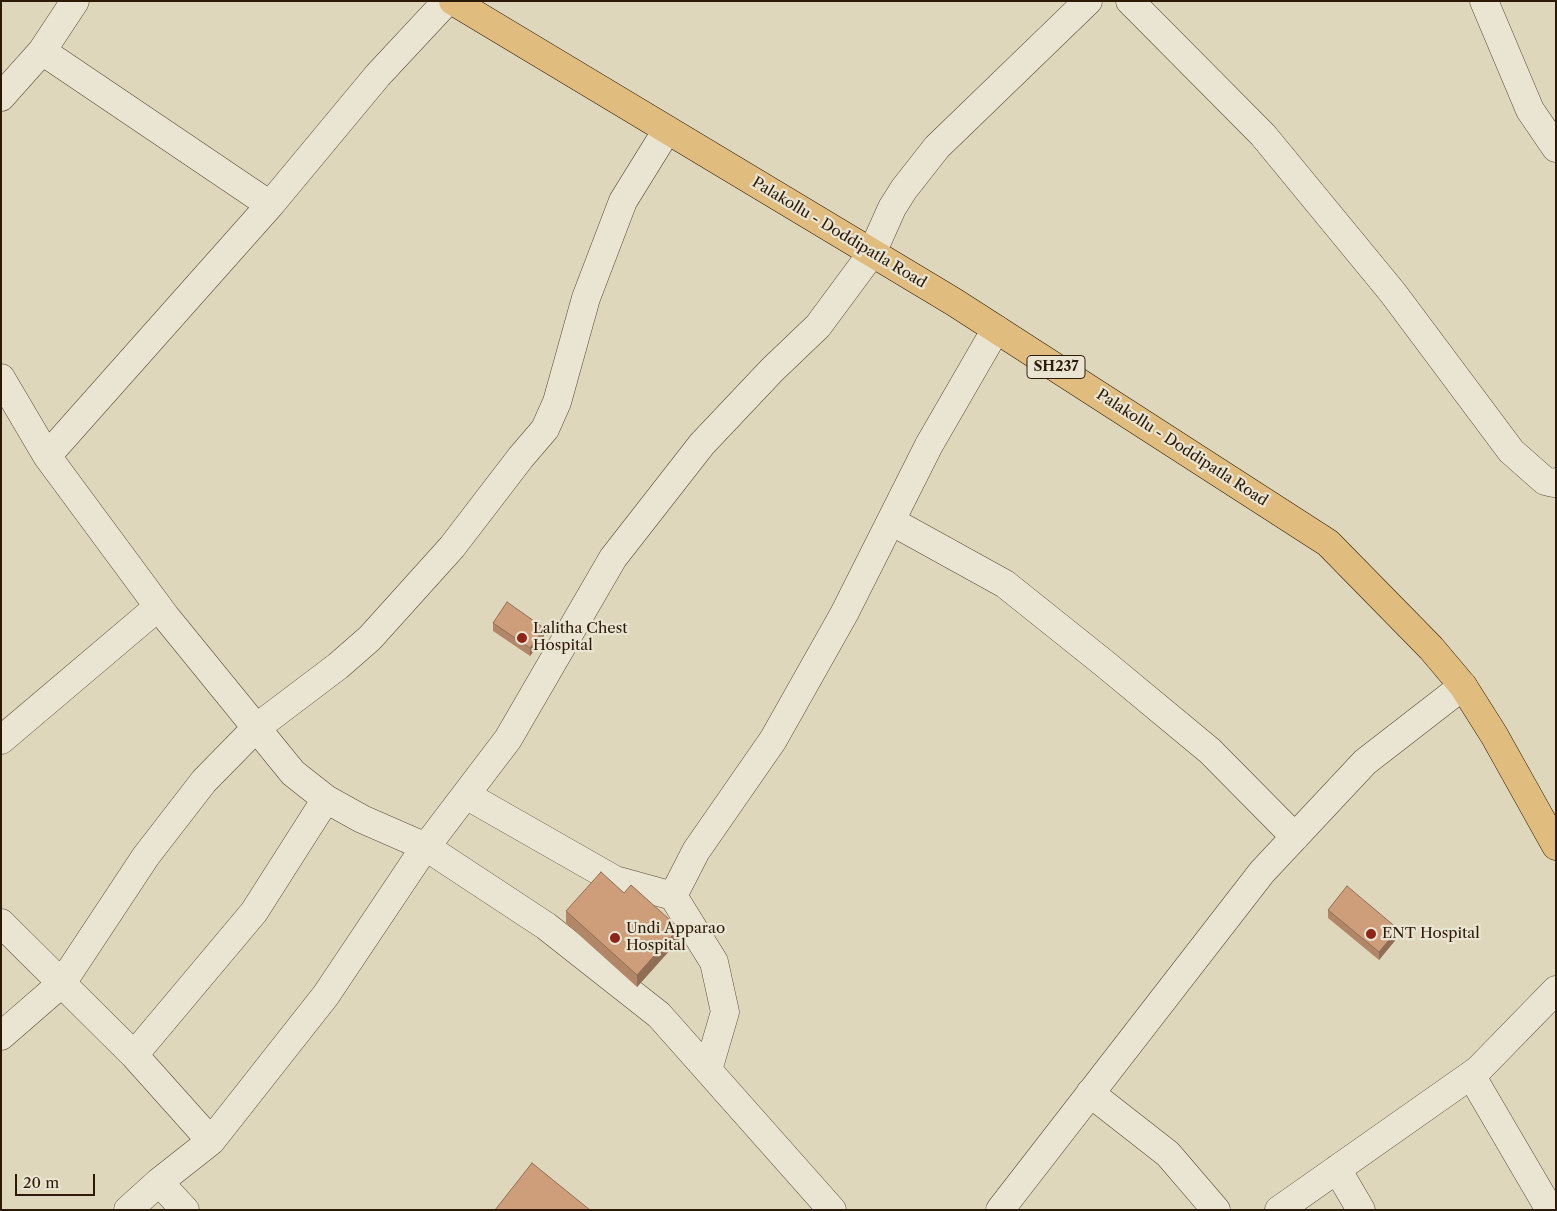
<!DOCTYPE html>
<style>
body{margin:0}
#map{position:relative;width:1557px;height:1211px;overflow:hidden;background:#dfd7bc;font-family:"Libre Caslon Text",serif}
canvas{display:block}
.frame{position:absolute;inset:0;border:2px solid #2d1a06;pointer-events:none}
.scale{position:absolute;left:15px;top:1174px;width:80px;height:22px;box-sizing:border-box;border:2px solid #2d1a06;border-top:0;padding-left:6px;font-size:15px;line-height:18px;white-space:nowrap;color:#2d1a06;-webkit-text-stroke:4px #eae5d3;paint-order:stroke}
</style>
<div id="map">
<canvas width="1557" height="1211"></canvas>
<div class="frame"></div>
<div class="scale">20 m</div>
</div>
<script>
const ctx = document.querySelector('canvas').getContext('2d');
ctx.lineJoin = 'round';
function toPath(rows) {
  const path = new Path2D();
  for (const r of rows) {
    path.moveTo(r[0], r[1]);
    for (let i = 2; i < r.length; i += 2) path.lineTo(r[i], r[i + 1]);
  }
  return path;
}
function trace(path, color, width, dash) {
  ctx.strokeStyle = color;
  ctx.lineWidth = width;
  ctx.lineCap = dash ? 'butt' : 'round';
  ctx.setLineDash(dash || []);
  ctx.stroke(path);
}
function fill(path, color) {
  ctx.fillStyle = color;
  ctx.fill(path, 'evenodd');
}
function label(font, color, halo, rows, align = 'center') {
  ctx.font = font + ' "Libre Caslon Text",serif';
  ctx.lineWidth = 4.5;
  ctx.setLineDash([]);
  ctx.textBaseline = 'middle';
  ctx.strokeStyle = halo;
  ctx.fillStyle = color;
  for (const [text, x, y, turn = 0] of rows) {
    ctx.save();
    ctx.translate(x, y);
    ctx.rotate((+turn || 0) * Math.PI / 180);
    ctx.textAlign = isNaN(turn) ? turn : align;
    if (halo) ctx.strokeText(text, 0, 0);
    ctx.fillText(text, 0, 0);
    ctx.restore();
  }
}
const minor = toPath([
 [1130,1,1263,135,1393,293,1511,451,1545,481,1553,483,1556,482],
 [1484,1,1530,110,1556,148],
 [42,51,270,205],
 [1,97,42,51,75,1],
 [1,378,47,456,166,617,293,773,326,799,362,819,426,847,546,926,659,1015,832,1210],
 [47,456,270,205,378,75,447,1],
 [891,521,1005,584,1105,664,1210,751,1295,837],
 [1,740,158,607],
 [466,795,615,880,673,896,714,962,725,1012,708,1070],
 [673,896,696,851,773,740,844,614,929,445,996,329],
 [1,923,134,1055,211,1141],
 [1,1036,62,983,146,856,204,781,256,728,338,666,370,638,452,547,521,457,545,429,557,402,586,298,623,201,667,130],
 [134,1055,254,912,326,799],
 [1471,1075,1550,1210],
 [1090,1093,1168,1154,1216,1210],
 [1337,1169,1361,1210],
 [159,1182,185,1210],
 [128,1210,159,1182,211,1141,326,995,419,856,508,739,613,558,702,444,772,370,818,326,872,253,892,208,904,189,937,147,1088,1],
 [1000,1210,1262,872,1365,762,1463,686],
 [1279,1210,1478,1070,1556,990]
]);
const major = toPath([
 [453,1,954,302,1328,543,1431,648,1463,686,1494,735,1556,846]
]);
const wall = toPath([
 [493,623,544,636,530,656,493,631],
 [624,893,679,940,637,987,566,923,566,911],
 [1328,910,1398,937,1379,960,1328,918]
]);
const shadedWall = toPath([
 [544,628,544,636,530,656,530,648],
 [679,928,679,940,637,987,637,975],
 [1398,929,1398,937,1379,960,1379,952]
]);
const building = toPath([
 [507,602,544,628,530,648,493,623,507,602],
 [601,872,624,893,631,885,679,928,637,975,566,911,601,872],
 [1347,886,1398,929,1379,952,1328,910,1347,886],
 [532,1163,590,1210,495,1210,532,1163]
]);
const markers = [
 [522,638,6,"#8f2418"],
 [1371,934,6,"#8f2418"],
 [615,938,6,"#8f2418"]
];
const shields = [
 [1056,367,58]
];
const shieldNames = [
 ["SH237",1056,367]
];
const streetNames = [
 ["Palakollu - Doddipatla Road",839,233,31],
 ["Palakollu - Doddipatla Road",1182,448,33]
];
const poiNames = [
 ["Lalitha Chest",533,629],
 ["Hospital",533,646],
 ["Undi Apparao",626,929],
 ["Hospital",626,946],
 ["ENT Hospital",1382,934]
];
trace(minor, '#5a4934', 29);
trace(major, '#2d1a06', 29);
trace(minor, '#eae5d3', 28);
trace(major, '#e0bc7e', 28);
fill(wall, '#b18768');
fill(shadedWall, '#906e55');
fill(building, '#ce9d79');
trace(building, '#906e55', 1);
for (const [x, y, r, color] of markers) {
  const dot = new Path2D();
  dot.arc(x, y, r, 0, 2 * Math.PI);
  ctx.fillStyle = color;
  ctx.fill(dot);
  trace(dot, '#eae5d3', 2);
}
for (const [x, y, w] of shields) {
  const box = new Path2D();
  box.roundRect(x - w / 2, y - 11.5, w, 23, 4);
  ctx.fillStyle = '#eae5d3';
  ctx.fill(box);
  trace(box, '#2d1a06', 1);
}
label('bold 14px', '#2d1a06', null, shieldNames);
label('15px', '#2d1a06', '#eae5d3', streetNames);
label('15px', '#2d1a06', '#eae5d3', poiNames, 'left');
</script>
